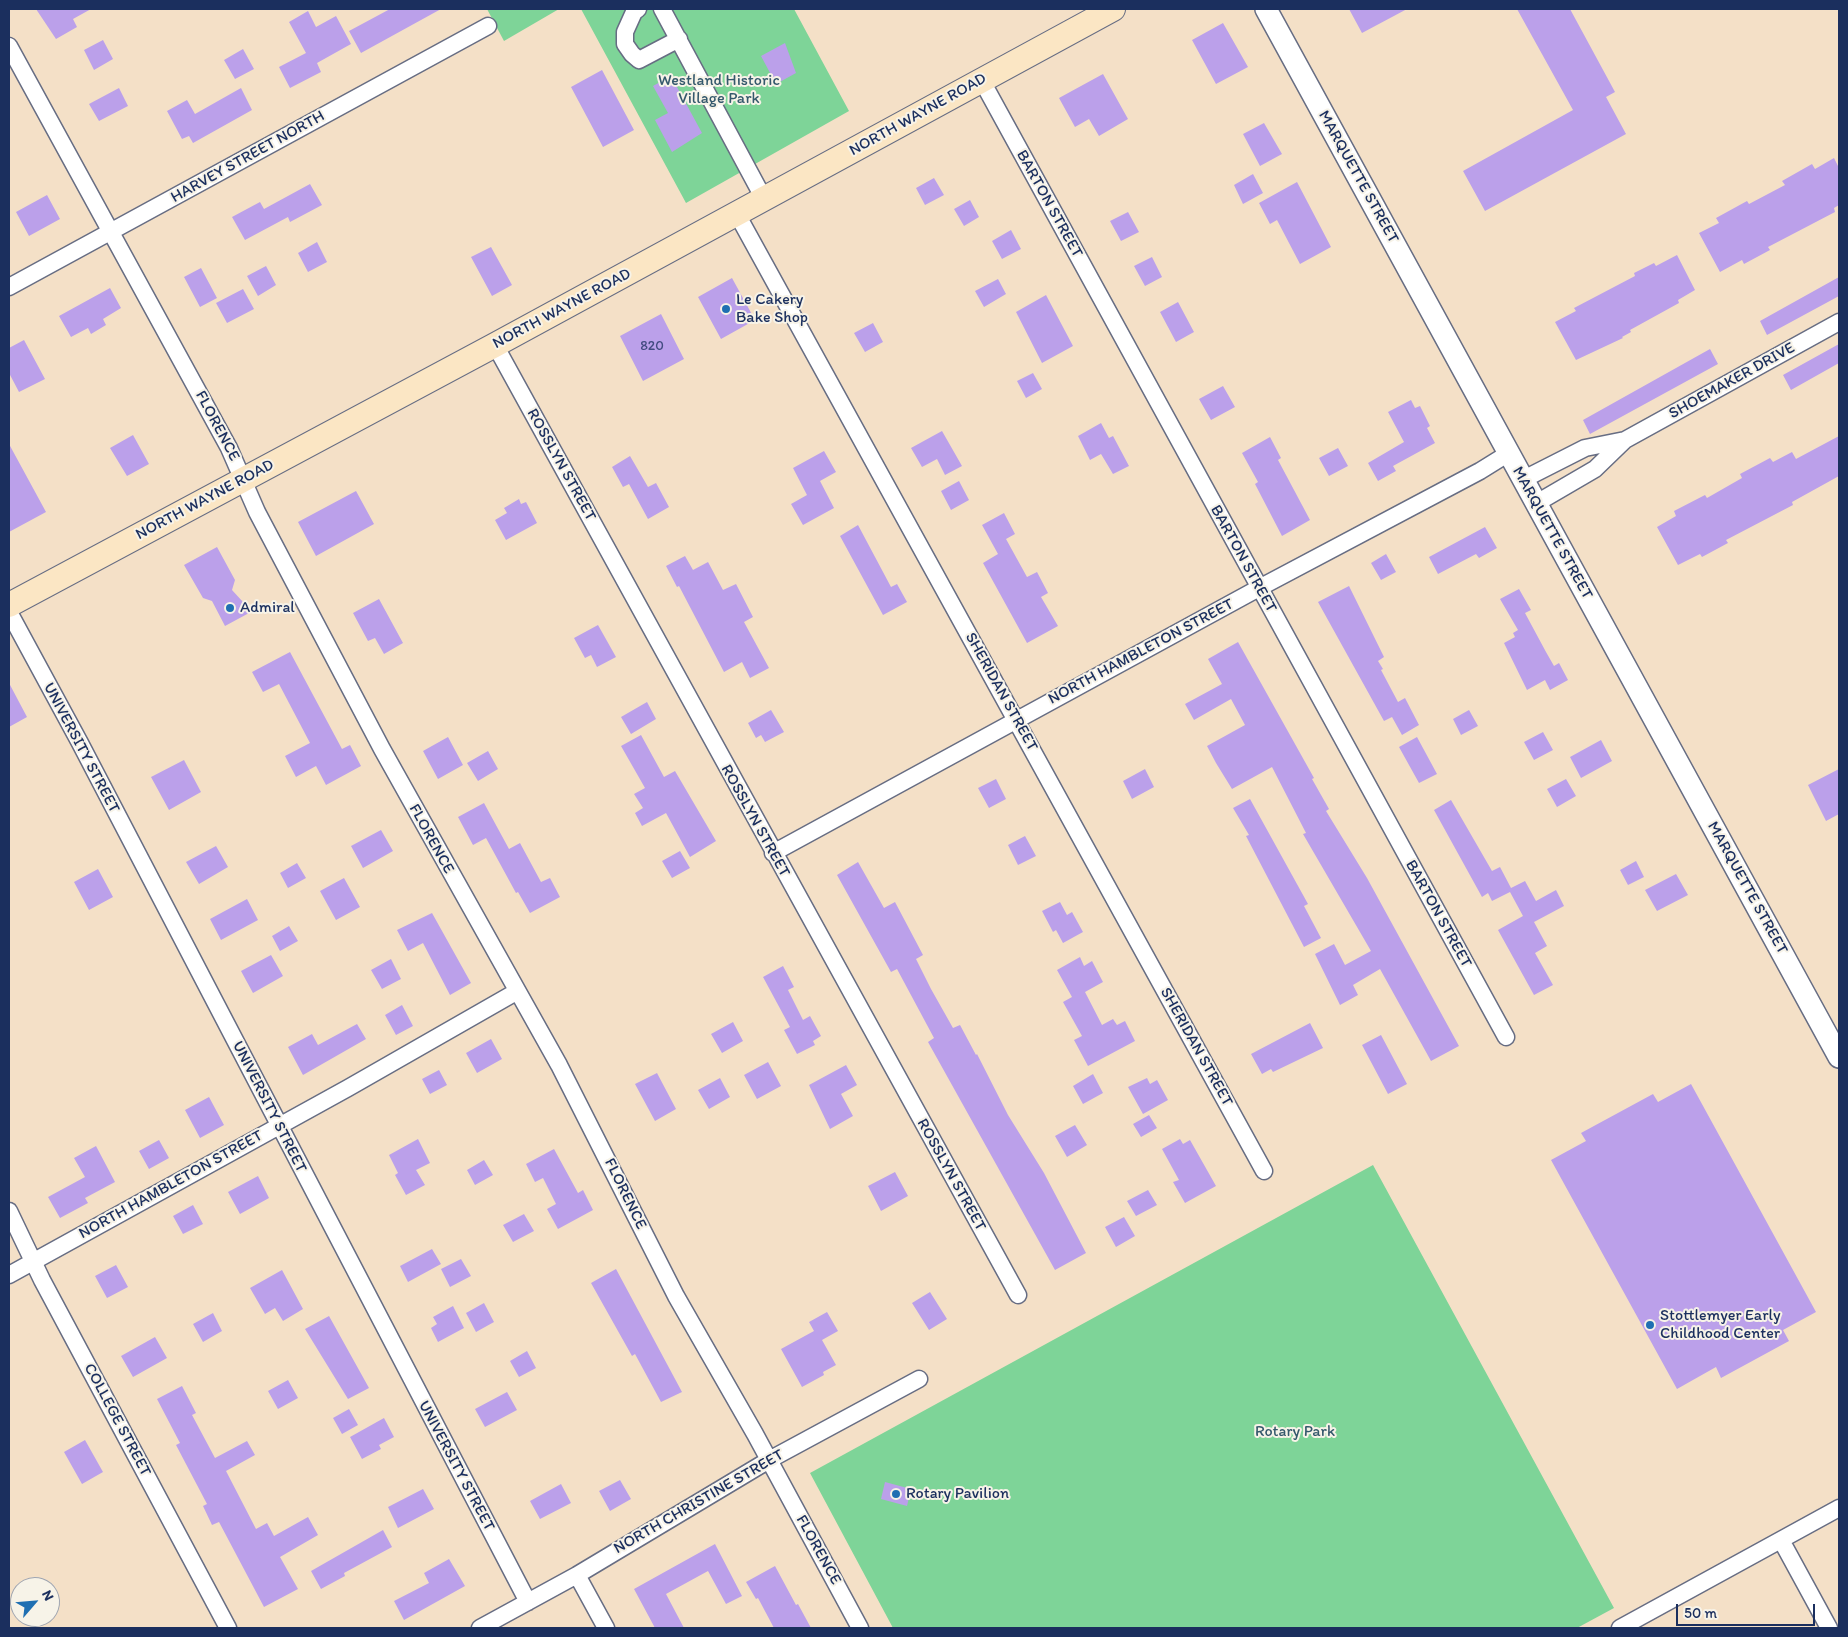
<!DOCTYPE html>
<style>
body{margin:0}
#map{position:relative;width:1848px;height:1637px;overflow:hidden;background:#f4e0c7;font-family:Itim,sans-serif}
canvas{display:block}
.frame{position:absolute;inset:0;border:10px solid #1b2f5e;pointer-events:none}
.north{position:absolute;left:10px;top:1577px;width:50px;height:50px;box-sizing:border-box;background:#f7f3e8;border:1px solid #9fa5b1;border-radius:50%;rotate:63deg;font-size:14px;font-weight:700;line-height:20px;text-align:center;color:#1b2f5e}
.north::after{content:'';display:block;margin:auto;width:18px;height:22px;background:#1f6fb2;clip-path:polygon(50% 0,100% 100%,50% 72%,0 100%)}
.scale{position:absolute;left:1676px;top:1604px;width:139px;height:22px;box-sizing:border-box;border:2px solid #1b2f5e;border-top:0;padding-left:6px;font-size:15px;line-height:18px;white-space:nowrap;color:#1b2f5e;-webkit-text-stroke:4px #f7f3e8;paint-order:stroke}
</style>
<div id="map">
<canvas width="1848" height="1637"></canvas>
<div class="frame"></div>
<div class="north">N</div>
<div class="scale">50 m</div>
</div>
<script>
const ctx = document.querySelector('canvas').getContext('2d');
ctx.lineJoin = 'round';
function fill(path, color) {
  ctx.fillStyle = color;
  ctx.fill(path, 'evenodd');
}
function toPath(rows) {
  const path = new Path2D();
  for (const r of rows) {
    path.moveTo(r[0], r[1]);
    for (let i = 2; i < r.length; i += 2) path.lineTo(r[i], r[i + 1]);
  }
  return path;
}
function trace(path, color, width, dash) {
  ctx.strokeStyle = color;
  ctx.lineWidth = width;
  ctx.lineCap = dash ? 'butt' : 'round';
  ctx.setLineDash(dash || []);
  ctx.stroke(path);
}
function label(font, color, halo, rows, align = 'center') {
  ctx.font = font + ' Itim,sans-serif';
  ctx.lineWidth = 4;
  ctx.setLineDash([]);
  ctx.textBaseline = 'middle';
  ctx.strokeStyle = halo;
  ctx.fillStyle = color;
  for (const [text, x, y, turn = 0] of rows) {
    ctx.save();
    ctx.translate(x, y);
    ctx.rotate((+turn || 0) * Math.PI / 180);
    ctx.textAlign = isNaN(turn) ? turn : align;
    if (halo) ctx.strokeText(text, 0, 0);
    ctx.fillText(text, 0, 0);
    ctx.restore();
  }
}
const green = toPath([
 [487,9,559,9,504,41],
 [581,9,794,9,849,111,686,203],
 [1373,1165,1614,1608,1577,1628,893,1628,810,1473]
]);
const building = toPath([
 [36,9,91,9,73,19,77,27,56,39],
 [390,9,441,9,361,53,349,31],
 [1349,9,1407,9,1362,33],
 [1517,9,1570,9,1615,92,1606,97,1626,134,1485,211,1463,171,1573,110],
 [308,11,316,27,336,16,351,44,317,63,321,72,290,88,279,67,306,53,289,22],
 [1223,23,1248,67,1216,84,1192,40],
 [103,40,113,59,94,70,84,50],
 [785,43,796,73,776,84,761,56],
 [243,49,254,69,235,79,224,60],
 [602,70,634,130,603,147,571,87],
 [1103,74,1128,119,1099,136,1089,119,1075,127,1059,98],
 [671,76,702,133,672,152,655,120,668,113,653,86],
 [119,88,128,106,99,121,89,104],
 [241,88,252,110,193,143,189,136,182,139,167,111,187,100,195,114],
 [1264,123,1282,154,1260,166,1243,134],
 [1834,158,1839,168,1839,205,1834,208,1835,212,1768,247,1770,250,1744,264,1742,260,1720,272,1699,233,1719,223,1716,218,1747,201,1749,204,1785,185,1782,181,1812,164,1815,169],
 [1253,174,1263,193,1243,204,1234,185],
 [934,178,944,195,925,205,916,188],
 [1297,182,1331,247,1300,264,1277,220,1270,224,1259,203],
 [310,184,322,205,290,222,288,217,245,240,232,217,260,202,264,209],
 [47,195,60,219,29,236,16,212],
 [970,200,979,217,964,226,954,209],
 [1128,212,1139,232,1121,241,1110,221],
 [1011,230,1021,249,1002,259,992,241],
 [317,242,327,262,308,272,298,253],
 [491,247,512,285,492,296,471,257],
 [1677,255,1695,290,1678,300,1679,303,1630,330,1631,332,1622,337,1623,338,1576,360,1555,322,1576,311,1574,308,1635,276,1634,273,1654,263,1656,266],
 [1152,257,1162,277,1145,286,1134,266],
 [266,266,276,285,258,296,247,276],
 [201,268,217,298,200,307,184,277],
 [1839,277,1839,296,1767,335,1760,321],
 [732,278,755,320,721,339,698,297],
 [998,279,1006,294,984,307,975,291],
 [110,288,121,308,103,319,106,325,91,334,88,328,71,337,59,316],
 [243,289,254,309,227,323,216,303],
 [1046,295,1073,346,1042,363,1016,312],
 [1178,302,1194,332,1176,342,1160,312],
 [661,314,684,359,643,381,620,336],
 [873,323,883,342,865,352,854,333],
 [24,340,45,379,19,392,9,373,9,348],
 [1839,344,1839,363,1791,390,1783,375],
 [1710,349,1718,364,1590,434,1583,420],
 [1033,373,1042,389,1026,398,1017,381],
 [1223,386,1235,407,1211,420,1199,399],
 [1411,400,1415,408,1420,406,1430,426,1427,428,1435,443,1393,466,1396,471,1378,481,1368,463,1404,442,1388,412],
 [1101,423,1109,438,1113,436,1129,466,1113,474,1101,454,1090,460,1078,436],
 [942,431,962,466,945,475,937,459,922,467,911,448],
 [133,435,149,464,127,476,110,448],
 [1839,436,1839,476,1792,502,1793,505,1726,540,1728,543,1702,557,1700,554,1678,565,1657,527,1676,516,1674,511,1705,495,1707,498,1742,478,1740,474,1770,458,1773,462,1792,452,1796,459],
 [1270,437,1281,458,1278,460,1310,520,1282,536,1255,484,1258,482,1242,453],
 [9,444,46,512,9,532],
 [1338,448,1348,466,1329,476,1319,458],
 [824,451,836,472,820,481,834,508,803,525,791,504,807,495,793,468],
 [630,456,648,487,656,483,669,507,648,519,629,484,623,487,612,467],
 [959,481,969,500,951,510,941,491],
 [356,491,374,524,316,556,298,522],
 [519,499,521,504,526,502,537,523,506,540,495,520,507,513,504,508],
 [1004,513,1015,534,1006,539,1027,577,1037,572,1048,593,1041,597,1058,626,1027,643,983,563,998,554,982,525],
 [858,525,891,587,897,584,907,602,883,615,840,536],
 [1485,527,1497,548,1479,558,1476,554,1438,574,1429,557],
 [217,547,235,580,232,590,243,602,249,613,225,626,212,601,203,598,184,565],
 [1386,554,1396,572,1381,580,1371,563],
 [685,556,693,570,708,562,723,590,736,584,753,617,744,622,769,668,750,678,742,662,724,672,679,586,677,587,666,566],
 [1349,586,1384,657,1378,661,1383,669,1381,670,1398,702,1405,698,1419,725,1402,735,1392,717,1384,721,1318,602],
 [1519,589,1531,610,1525,613,1546,652,1554,666,1559,663,1568,680,1550,690,1545,680,1527,690,1504,643,1515,637,1513,633,1518,630,1500,599],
 [379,599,403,643,384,654,375,638,368,641,353,613],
 [598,625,616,657,597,667,591,655,585,658,574,638],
 [1238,642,1314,778,1312,779,1329,809,1326,811,1367,878,1459,1046,1431,1061,1380,969,1353,985,1358,995,1340,1005,1315,954,1334,944,1345,965,1371,951,1303,834,1306,833,1272,767,1232,789,1216,763,1207,746,1245,725,1231,699,1194,720,1185,704,1222,684,1208,659],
 [290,652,342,749,350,745,361,766,326,785,316,766,296,777,285,756,310,743,279,684,263,692,252,672],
 [9,683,27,717,9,727],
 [647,702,656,719,631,734,621,717],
 [771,710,784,732,765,742,761,735,756,738,748,723],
 [1469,710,1478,726,1461,735,1453,719],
 [1543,732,1553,750,1534,760,1524,742],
 [641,735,664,777,675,771,716,841,690,857,666,813,642,826,635,813,643,808,634,794,645,788,621,746],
 [448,737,463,765,438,779,423,751],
 [1417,737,1437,774,1419,783,1399,747],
 [1601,740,1612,761,1581,778,1570,757],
 [488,751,498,769,478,781,467,763],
 [184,760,201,792,169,810,151,777],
 [1145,769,1154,787,1132,799,1123,781],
 [1839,769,1839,814,1826,821,1808,785],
 [996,779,1006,799,989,808,978,788],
 [1566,779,1576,796,1557,807,1547,789],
 [1250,799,1308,904,1304,906,1321,938,1304,947,1246,836,1249,835,1233,808],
 [1451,800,1492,871,1500,867,1511,888,1525,881,1536,901,1556,890,1564,906,1534,922,1547,946,1535,953,1553,985,1534,995,1498,930,1523,916,1510,892,1492,901,1488,893,1482,897,1434,810],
 [484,803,509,849,520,843,541,882,550,878,560,897,530,913,518,892,516,893,486,838,473,845,458,817],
 [381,830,393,851,363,868,351,846],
 [1025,836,1036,856,1018,865,1008,845],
 [216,846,228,867,199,884,186,862],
 [680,851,690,868,672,878,662,861],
 [1636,861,1644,877,1628,885,1620,870],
 [858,862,884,908,895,902,923,955,916,959,931,989,953,1028,960,1025,976,1055,977,1054,1008,1115,1044,1173,1086,1253,1055,1270,928,1042,934,1038,897,969,891,972,837,875],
 [297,863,306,878,288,888,280,873],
 [98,869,113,897,89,910,74,882],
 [1676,874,1688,895,1657,911,1645,890],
 [344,878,360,907,336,920,320,891],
 [247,899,258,920,221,940,210,919],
 [1060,902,1067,915,1072,912,1083,932,1063,943,1056,930,1053,932,1042,911],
 [432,913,471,983,450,995,423,943,408,951,397,930],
 [289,926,298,941,280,951,272,936],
 [271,955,283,976,253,993,241,971],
 [1080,957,1084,966,1092,961,1103,982,1085,992,1102,1025,1113,1019,1117,1025,1125,1021,1135,1041,1088,1066,1074,1040,1082,1036,1063,1002,1072,997,1057,970],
 [391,959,401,979,382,989,371,970],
 [783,966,794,987,788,990,803,1020,810,1016,821,1036,813,1041,815,1045,797,1054,784,1030,790,1027,763,977],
 [402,1005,413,1026,396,1035,385,1015],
 [733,1022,743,1041,722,1053,711,1034],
 [1310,1023,1323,1048,1273,1072,1271,1069,1262,1074,1251,1054],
 [357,1024,366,1039,303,1075,288,1047,312,1034,318,1045],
 [1381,1035,1407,1084,1388,1094,1362,1045],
 [491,1039,502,1059,477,1073,466,1053],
 [768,1062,781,1086,757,1099,744,1075],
 [846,1065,857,1085,841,1094,853,1116,830,1129,809,1085],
 [439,1070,447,1085,430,1094,422,1079],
 [657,1073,676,1109,655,1121,635,1084],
 [1093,1074,1103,1093,1083,1104,1073,1086],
 [720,1078,730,1097,709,1109,698,1090],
 [1147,1078,1150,1084,1157,1080,1168,1100,1143,1114,1128,1087],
 [1691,1084,1816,1312,1783,1330,1789,1341,1721,1378,1716,1367,1677,1389,1551,1160,1586,1141,1581,1133,1653,1094,1658,1102],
 [209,1097,224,1125,200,1138,185,1110],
 [1149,1115,1157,1128,1141,1137,1133,1124],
 [1075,1125,1087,1145,1067,1157,1055,1136],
 [418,1139,430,1163,416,1170,425,1185,406,1195,395,1175,398,1173,389,1155],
 [1180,1139,1183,1144,1190,1140,1216,1186,1185,1203,1173,1182,1179,1180,1162,1149],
 [159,1140,169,1158,149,1169,139,1151],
 [96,1146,115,1182,85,1198,88,1203,60,1218,48,1197,85,1177,74,1158],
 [554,1149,578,1193,583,1190,593,1210,558,1229,547,1209,556,1204,543,1178,535,1182,526,1164],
 [484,1160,493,1175,475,1185,467,1170],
 [895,1172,908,1196,881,1211,868,1186],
 [258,1176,269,1198,240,1214,228,1192],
 [1148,1190,1157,1205,1136,1216,1127,1201],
 [193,1205,203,1224,183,1234,173,1216],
 [524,1214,534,1231,513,1242,503,1225],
 [1124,1217,1135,1236,1116,1247,1105,1227],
 [432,1249,441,1264,408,1282,400,1266],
 [461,1259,471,1276,450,1287,441,1269],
 [116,1265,128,1287,107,1298,95,1276],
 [616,1269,682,1392,661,1402,635,1354,632,1356,591,1283],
 [282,1270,303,1309,283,1321,275,1308,265,1314,250,1288],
 [930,1292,947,1319,929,1330,912,1303],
 [484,1303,494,1322,476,1332,466,1313],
 [453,1306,464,1328,438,1342,431,1328,437,1324,433,1317],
 [827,1312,838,1331,822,1340,836,1365,823,1372,824,1375,802,1387,781,1349,814,1331,809,1322],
 [213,1313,222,1331,203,1342,193,1324],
 [329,1316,369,1388,348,1399,305,1329],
 [155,1337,167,1358,133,1377,121,1356],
 [527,1351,536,1368,519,1377,510,1361],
 [288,1380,298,1398,278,1409,268,1391],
 [182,1386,196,1413,192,1415,215,1458,247,1441,255,1455,226,1471,256,1529,267,1523,274,1536,308,1517,318,1535,280,1557,298,1589,264,1607,219,1522,212,1525,203,1506,207,1504,176,1445,180,1443,157,1399],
 [507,1392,517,1410,485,1427,475,1409],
 [349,1409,358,1425,342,1434,333,1418],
 [384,1418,394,1437,379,1445,381,1449,362,1459,350,1437],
 [85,1440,103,1472,82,1484,64,1452],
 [620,1480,631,1499,610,1511,599,1491],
 [885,1482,911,1489,907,1506,881,1499],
 [561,1484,571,1503,540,1519,530,1501],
 [423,1489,434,1509,398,1528,388,1507],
 [383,1530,392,1547,344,1573,345,1576,321,1589,311,1571],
 [715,1544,742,1596,726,1604,708,1571,666,1594,684,1628,655,1628,634,1589],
 [449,1559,465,1586,404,1620,394,1601,429,1583,424,1573],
 [775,1566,796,1605,798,1604,811,1628,774,1628,758,1598,756,1599,746,1582]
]);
const minor = toPath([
 [638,9,634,12,625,32,625,44,632,54,639,60,679,39],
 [662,9,764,199],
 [9,46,229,448,257,512,382,749,559,1065,676,1296,755,1434,860,1628],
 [982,81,1506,1037],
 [737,214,1264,1171],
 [9,287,488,26],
 [495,345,1018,1295],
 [1522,480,1585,448,1625,440],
 [1535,504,1595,469,1625,440,1839,322],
 [9,612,80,743,528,1602],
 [773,853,1259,588,1480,471,1509,453],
 [9,1211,42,1280,228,1628],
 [9,1275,348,1088,516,992],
 [1781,1540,1829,1628],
 [577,1575,606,1628],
 [480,1628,577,1575,769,1460,919,1379],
 [1620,1628,1839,1508]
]);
const tertiary = toPath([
 [1266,9,1839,1057]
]);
const secondary = toPath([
 [9,605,495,345,1113,9]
]);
const markers = [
 [726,309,5,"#1f6fb2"],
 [230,608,5,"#1f6fb2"],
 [1650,1325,5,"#1f6fb2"],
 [896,1494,5,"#1f6fb2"]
];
const numberNames = [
 ["820",652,346]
];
const parkNames = [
 ["Westland Historic",719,81],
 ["Village Park",719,99],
 ["Rotary Park",1295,1432]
];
const streetNames = [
 ["NORTH WAYNE ROAD",918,115,-29],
 ["HARVEY STREET NORTH",248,157,-29],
 ["MARQUETTE STREET",1358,177,61],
 ["BARTON STREET",1049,204,61],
 ["NORTH WAYNE ROAD",562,309,-28],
 ["SHOEMAKER DRIVE",1732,381,-29],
 ["FLORENCE",217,426,62],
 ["ROSSLYN STREET",561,465,61],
 ["NORTH WAYNE ROAD",205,500,-28],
 ["MARQUETTE STREET",1552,533,61],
 ["BARTON STREET",1243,559,61],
 ["NORTH HAMBLETON STREET",1141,652,-28],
 ["SHERIDAN STREET",1001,692,61],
 ["UNIVERSITY STREET",81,748,62],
 ["ROSSLYN STREET",755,821,61],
 ["FLORENCE",431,839,61],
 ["MARQUETTE STREET",1747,888,61],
 ["BARTON STREET",1438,914,61],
 ["SHERIDAN STREET",1196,1047,61],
 ["UNIVERSITY STREET",269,1107,63],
 ["ROSSLYN STREET",951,1175,61],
 ["NORTH HAMBLETON STREET",171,1185,-29],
 ["FLORENCE",625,1194,64],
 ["COLLEGE STREET",117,1420,62],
 ["UNIVERSITY STREET",456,1466,62],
 ["NORTH CHRISTINE STREET",699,1502,-30],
 ["FLORENCE",818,1550,61]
];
const poiNames = [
 ["Le Cakery",736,300],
 ["Bake Shop",736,318],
 ["Admiral",240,608],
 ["Stottlemyer Early",1660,1316],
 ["Childhood Center",1660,1334],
 ["Rotary Pavilion",906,1494]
];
fill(green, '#7ed498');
fill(building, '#bba0ea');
trace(minor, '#676d83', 19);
trace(tertiary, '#676d83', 24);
trace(secondary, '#676d83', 26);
trace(minor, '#fff', 16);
trace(tertiary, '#fff', 21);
trace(secondary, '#fbe6c4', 24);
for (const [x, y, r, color] of markers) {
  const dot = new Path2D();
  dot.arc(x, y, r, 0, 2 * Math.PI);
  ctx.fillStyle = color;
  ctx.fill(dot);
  trace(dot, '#f7f3e8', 2);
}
label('14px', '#434b81', null, numberNames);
label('16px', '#34586c', '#f7f3e8', parkNames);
label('16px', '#1b2f5e', '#f7f3e8', streetNames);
label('16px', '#1b2f5e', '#f7f3e8', poiNames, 'left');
</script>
